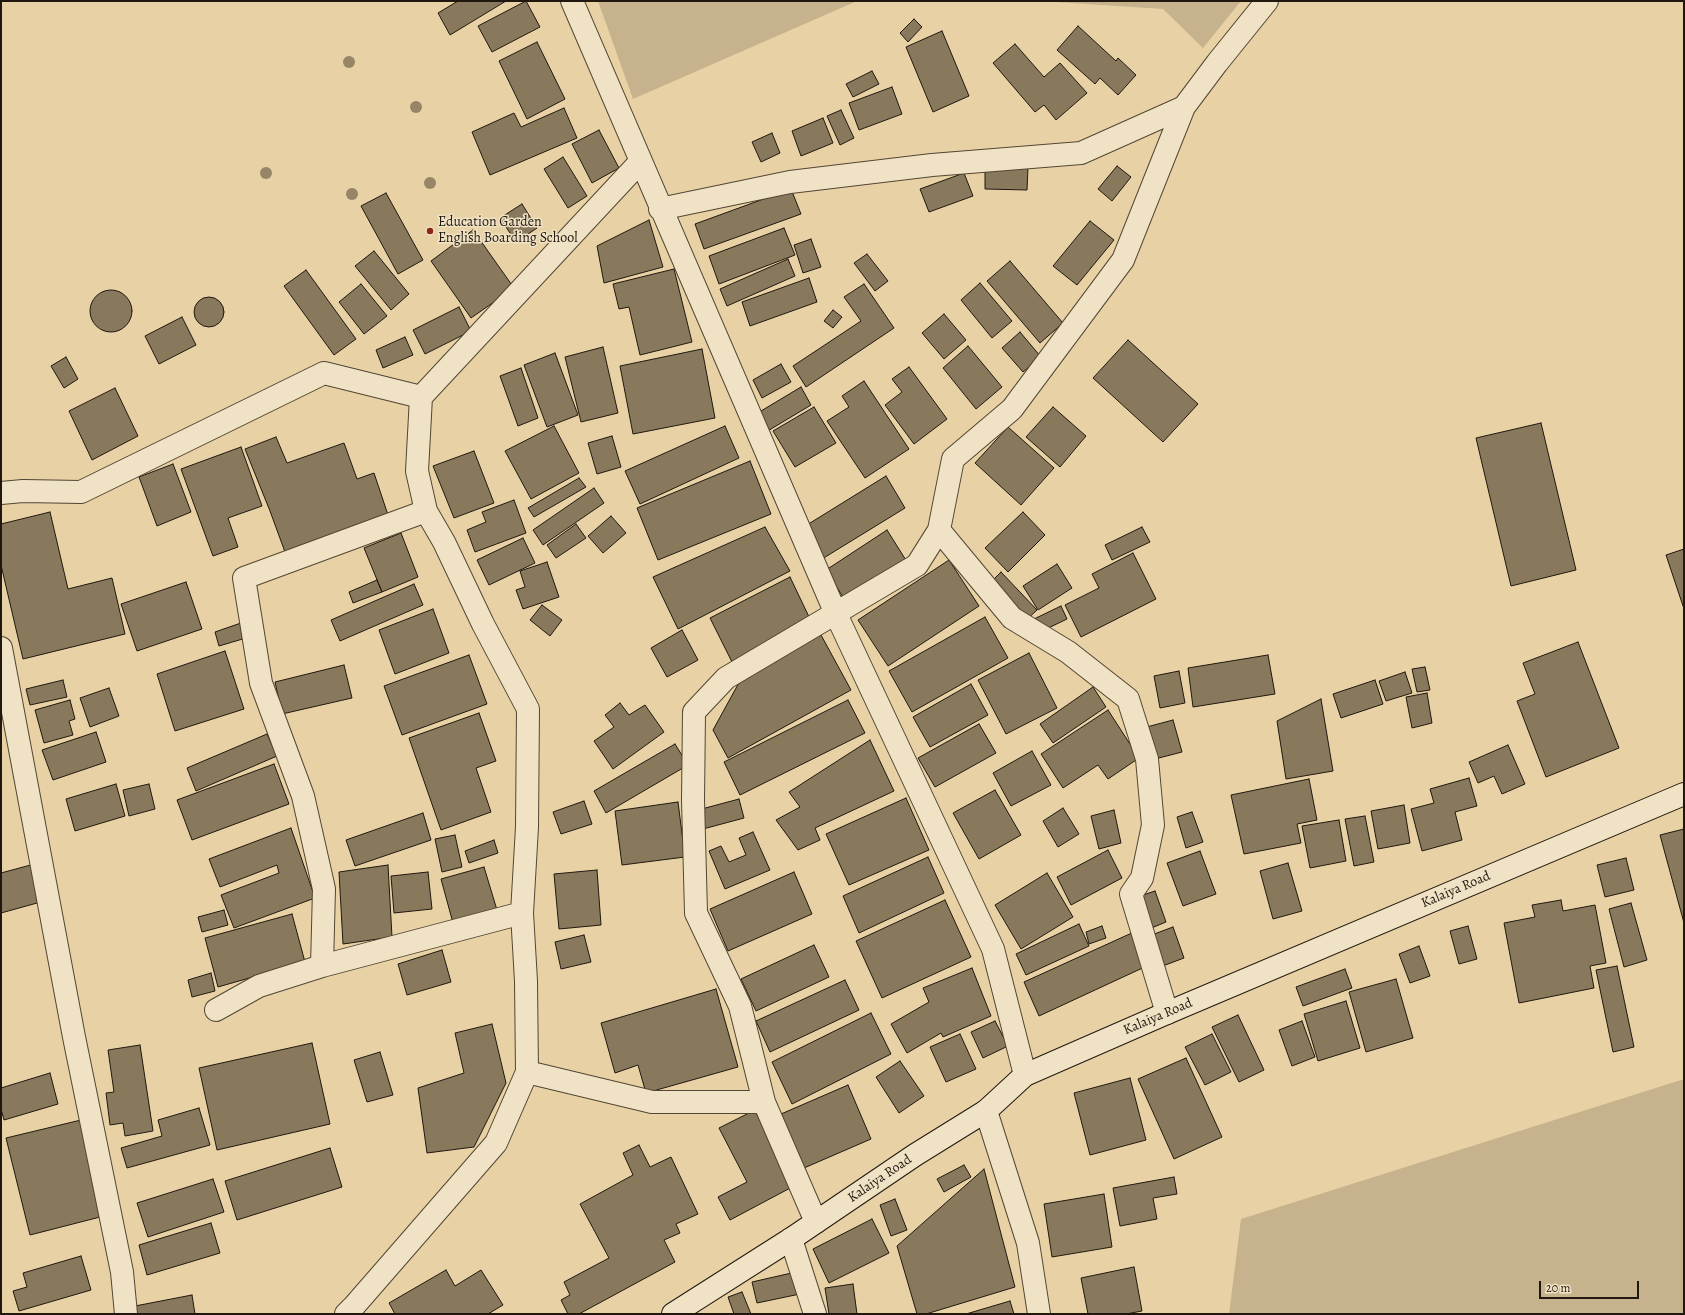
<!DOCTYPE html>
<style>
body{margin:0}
#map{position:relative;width:1685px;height:1315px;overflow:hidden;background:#e8d2a5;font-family:Alegreya,serif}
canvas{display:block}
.frame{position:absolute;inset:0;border:2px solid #20180f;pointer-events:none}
.scale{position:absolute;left:1539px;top:1281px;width:100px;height:18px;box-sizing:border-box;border:2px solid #20180f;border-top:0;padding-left:5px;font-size:12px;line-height:14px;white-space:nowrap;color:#20180f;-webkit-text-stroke:3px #f0e2c4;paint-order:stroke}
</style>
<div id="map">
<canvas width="1685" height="1315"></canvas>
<div class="frame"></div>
<div class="scale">20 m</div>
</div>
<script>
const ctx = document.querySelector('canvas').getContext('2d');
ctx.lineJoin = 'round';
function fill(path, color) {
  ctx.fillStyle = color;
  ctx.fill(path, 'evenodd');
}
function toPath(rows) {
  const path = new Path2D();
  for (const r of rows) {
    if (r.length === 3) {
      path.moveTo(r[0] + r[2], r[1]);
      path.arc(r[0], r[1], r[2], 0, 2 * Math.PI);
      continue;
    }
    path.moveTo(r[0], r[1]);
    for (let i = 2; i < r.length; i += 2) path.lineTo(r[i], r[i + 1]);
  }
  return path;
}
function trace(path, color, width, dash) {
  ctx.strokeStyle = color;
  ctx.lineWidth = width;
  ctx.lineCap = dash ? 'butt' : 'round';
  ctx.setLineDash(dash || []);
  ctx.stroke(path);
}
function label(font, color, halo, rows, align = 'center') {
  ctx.font = font + ' Alegreya,serif';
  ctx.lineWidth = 3;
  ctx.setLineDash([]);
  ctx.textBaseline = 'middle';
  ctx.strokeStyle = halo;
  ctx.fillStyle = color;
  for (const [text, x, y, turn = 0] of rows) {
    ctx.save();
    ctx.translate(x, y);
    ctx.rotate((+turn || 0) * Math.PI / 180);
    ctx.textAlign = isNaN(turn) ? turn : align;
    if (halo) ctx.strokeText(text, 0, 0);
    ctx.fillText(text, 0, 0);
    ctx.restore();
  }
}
const green = toPath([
 [598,1,857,1,633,99],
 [1041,1,1241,1,1203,48,1163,9],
 [1681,1080,1684,1080,1684,1314,1229,1314,1241,1219]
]);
const building = toPath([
 [458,1,506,1,450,35,438,13,458,1],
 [526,1,540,27,492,52,478,26,526,1],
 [914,19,922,27,908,42,900,33,914,19],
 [1078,26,1116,61,1118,58,1136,75,1118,95,1100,78,1095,84,1057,50,1078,26],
 [942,31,969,96,933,112,906,47,942,31],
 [537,42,565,99,527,119,499,61,537,42],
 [1015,44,1044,77,1060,63,1087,93,1056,120,1044,105,1035,112,993,63,1015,44],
 [872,71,879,84,853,97,846,84,872,71],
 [892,87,902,114,859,130,849,103,892,87],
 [564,108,577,138,490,175,472,132,514,113,521,127,564,108],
 [841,110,854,138,840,145,827,116,841,110],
 [823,118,833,143,801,156,792,131,823,118],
 [599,130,619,168,592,183,572,144,599,130],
 [772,133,780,153,761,162,752,142,772,133],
 [563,157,587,196,568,208,544,169,563,157],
 [1117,166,1131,177,1112,201,1098,189,1117,166],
 [985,167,1028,167,1027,190,985,189,985,167],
 [964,173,973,196,929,212,920,189,964,173],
 [791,189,801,214,704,249,695,224,791,189],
 [386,193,423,260,398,274,361,206,386,193],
 [522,204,537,228,516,242,500,218,522,204],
 [649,220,663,267,604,283,597,246,649,220],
 [1090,221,1114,240,1077,285,1053,266,1090,221],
 [784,228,795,255,719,284,709,256,784,228],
 [473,230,514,288,471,318,431,261,473,230],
 [811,239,821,267,803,273,794,245,811,239],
 [374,251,409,294,391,310,355,266,374,251],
 [867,254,888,281,875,291,854,263,867,254],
 [788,259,795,276,727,306,720,289,788,259],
 [1010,261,1063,323,1040,343,987,281,1010,261],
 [674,269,692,342,640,355,629,307,619,309,613,284,674,269],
 [306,270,356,339,334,355,284,286,306,270],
 [809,278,817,302,750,326,742,302,809,278],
 [980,283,1012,321,992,338,961,300,980,283],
 [361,284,387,316,364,334,339,302,361,284],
 [864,284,894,328,806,387,793,366,861,321,844,297,864,284],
 [111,311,21],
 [209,312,15],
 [459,307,471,331,425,354,413,330,459,307],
 [833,310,842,317,833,328,824,321,833,310],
 [944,314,966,340,944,359,922,333,944,314],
 [182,317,196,345,159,364,145,336,182,317],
 [1020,332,1041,357,1023,372,1002,348,1020,332],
 [405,337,413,355,383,368,376,350,405,337],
 [1128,340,1198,404,1163,442,1093,378,1128,340],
 [968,346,1002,387,976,409,943,368,968,346],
 [603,347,618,413,581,422,565,357,603,347],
 [702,349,715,418,633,434,620,366,702,349],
 [555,353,578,415,547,427,524,365,555,353],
 [66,357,78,379,64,388,51,366,66,357],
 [781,364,791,382,762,398,753,380,781,364],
 [909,367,947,419,914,444,885,405,902,392,892,379,909,367],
 [521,368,538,418,518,426,500,376,521,368],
 [864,381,909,449,865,478,827,421,849,407,842,396,864,381],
 [801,387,811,405,766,432,756,414,801,387],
 [115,388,138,436,92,460,69,411,115,388],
 [814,407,836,443,795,467,773,431,814,407],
 [1053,407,1086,436,1060,467,1026,437,1053,407],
 [1541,423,1576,570,1511,586,1476,438,1541,423],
 [554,426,579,473,531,499,505,451,554,426],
 [725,426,739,458,640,504,625,471,725,426],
 [1008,427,1054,468,1021,505,975,463,1008,427],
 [612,436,621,467,597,474,588,443,612,436],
 [276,437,287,463,344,443,357,479,374,473,388,515,285,552,270,511,245,449,276,437],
 [241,447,262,506,228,518,238,547,213,556,181,469,241,447],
 [474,451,494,503,454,518,433,466,474,451],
 [750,461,771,514,658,560,637,508,750,461],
 [173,464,191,512,157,526,139,477,173,464],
 [886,476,905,508,822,559,802,528,886,476],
 [579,478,586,487,534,517,528,508,579,478],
 [594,488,604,503,543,545,533,530,594,488],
 [514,500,526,533,475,552,467,530,486,522,482,512,514,500],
 [50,512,68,589,112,578,125,634,23,659,1,565,1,524,50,512],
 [1023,512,1045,535,1008,572,985,548,1023,512],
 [611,516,626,533,603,553,588,536,611,516],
 [576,524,586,538,556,558,547,545,576,524],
 [765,527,790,571,678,629,653,577,765,527],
 [1142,527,1150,542,1112,560,1105,545,1142,527],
 [887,530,909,565,848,605,826,570,887,530],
 [401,533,418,577,382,592,364,548,401,533],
 [523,538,535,563,489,585,477,560,523,538],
 [1684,549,1684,609,1666,555,1684,549],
 [1133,553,1156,599,1081,637,1065,605,1099,588,1092,574,1133,553],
 [949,560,979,606,888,666,858,620,949,560],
 [547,562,559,597,523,609,516,590,525,587,520,571,547,562],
 [1057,564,1072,588,1038,610,1023,586,1057,564],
 [1001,572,1037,610,1024,622,988,585,1001,572],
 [790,577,811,621,732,662,710,618,790,577],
 [377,580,382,592,353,603,349,592,377,580],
 [186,582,202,629,137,651,121,604,186,582],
 [414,584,423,605,340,641,331,620,414,584],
 [542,605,562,620,550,636,530,620,542,605],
 [1061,606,1067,619,1040,632,1034,619,1061,606],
 [433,609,449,653,395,674,379,630,433,609],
 [985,617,1008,658,912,712,889,671,985,617],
 [241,623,246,638,219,646,215,632,241,623],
 [682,630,698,660,667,677,651,648,682,630],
 [821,635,851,690,728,758,713,730,741,679,821,635],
 [1578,642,1619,748,1546,777,1517,701,1535,694,1523,663,1578,642],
 [225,651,244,709,175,731,157,674,225,651],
 [1029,653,1057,708,1006,734,978,680,1029,653],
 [469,655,487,704,402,735,384,686,469,655],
 [1268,655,1275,694,1193,707,1188,668,1268,655],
 [344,665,352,698,282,714,275,682,344,665],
 [1425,667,1430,690,1417,692,1412,669,1425,667],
 [1179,671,1185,703,1160,708,1154,676,1179,671],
 [1405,672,1412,693,1386,701,1379,681,1405,672],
 [63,680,67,697,30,705,26,689,63,680],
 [1375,680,1383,704,1341,718,1333,694,1375,680],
 [971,684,988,715,930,747,913,717,971,684],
 [1093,687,1106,707,1053,743,1040,724,1093,687],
 [109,688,119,716,90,727,80,698,109,688],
 [1427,693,1432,723,1412,728,1406,697,1427,693],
 [1321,699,1333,771,1286,779,1277,721,1321,699],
 [70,700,75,719,69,721,73,735,44,743,35,710,70,700],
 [848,700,865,733,740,795,724,762,848,700],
 [620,703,629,715,645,705,664,732,613,769,594,741,614,727,605,715,620,703],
 [1108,710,1139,758,1108,779,1098,765,1063,788,1041,754,1108,710],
 [479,713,496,761,476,768,491,812,441,830,409,738,479,713],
 [1173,720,1182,752,1151,760,1143,728,1173,720],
 [979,724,996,753,935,787,918,758,979,724],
 [96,732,106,762,53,780,42,750,96,732],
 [267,734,277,756,196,791,187,768,267,734],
 [870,740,894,791,815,828,820,840,798,850,776,820,800,807,789,792,870,740],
 [675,744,688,765,606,813,594,791,675,744],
 [1508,745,1525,784,1502,794,1494,776,1478,783,1469,762,1508,745],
 [1032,751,1051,785,1011,806,993,773,1032,751],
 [274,764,289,804,192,840,177,800,274,764],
 [1469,778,1477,806,1455,812,1462,840,1422,851,1411,809,1434,803,1430,789,1469,778],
 [1309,779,1317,820,1297,824,1301,843,1244,854,1231,795,1309,779],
 [116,784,125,816,75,831,66,799,116,784],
 [149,784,155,809,129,816,123,790,149,784],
 [995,790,1021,835,979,859,953,813,995,790],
 [906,798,929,850,849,885,826,834,906,798],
 [739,799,744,818,703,829,698,810,739,799],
 [584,801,592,824,561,834,553,812,584,801],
 [678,802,685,857,622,865,615,811,678,802],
 [1404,805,1410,843,1378,849,1371,811,1404,805],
 [1063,808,1079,834,1058,847,1043,821,1063,808],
 [1114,810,1121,843,1099,849,1091,816,1114,810],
 [1192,812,1203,842,1186,848,1177,817,1192,812],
 [423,813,431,840,355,866,346,840,423,813],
 [1365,816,1374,862,1354,866,1345,819,1365,816],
 [1339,820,1346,861,1310,868,1302,826,1339,820],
 [291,828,315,898,234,928,221,895,279,873,277,865,220,887,209,859,291,828],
 [1684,829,1684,923,1660,835,1684,829],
 [753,832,770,870,725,889,709,851,721,846,729,862,746,855,739,838,753,832],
 [455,835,462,867,442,872,435,839,455,835],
 [494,840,498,853,469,863,465,851,494,840],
 [1108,850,1122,878,1071,905,1057,877,1108,850],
 [1200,851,1216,894,1183,906,1167,863,1200,851],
 [928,857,944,893,859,933,843,896,928,857],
 [1626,858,1634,890,1605,897,1597,865,1626,858],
 [38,863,48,900,1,913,1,873,38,863],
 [1288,863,1302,911,1273,919,1260,871,1288,863],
 [388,865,392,937,343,944,339,872,388,865],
 [484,867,497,910,453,923,441,879,484,867],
 [597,870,601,925,559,929,554,874,597,870],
 [428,872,432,909,394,913,391,876,428,872],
 [794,872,812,914,728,951,710,909,794,872],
 [1047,873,1073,917,1021,949,995,905,1047,873],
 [1155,891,1166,922,1149,929,1137,897,1155,891],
 [945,900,971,957,882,998,856,941,945,900],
 [1561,900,1563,911,1595,905,1606,963,1590,966,1594,988,1519,1003,1504,923,1535,917,1532,905,1561,900],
 [1631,903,1647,960,1624,967,1609,909,1631,903],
 [224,910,228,925,202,932,198,917,224,910],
 [292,914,305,962,218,987,205,938,292,914],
 [1079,924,1089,946,1026,975,1016,954,1079,924],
 [1102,926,1106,938,1089,944,1086,932,1102,926],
 [1468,926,1477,959,1459,964,1450,931,1468,926],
 [1173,927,1184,958,1160,967,1149,936,1173,927],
 [1134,932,1149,965,1039,1016,1024,982,1134,932],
 [584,935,591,962,561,969,555,942,584,935],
 [814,945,829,977,756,1011,741,979,814,945],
 [1419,946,1430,976,1410,983,1399,954,1419,946],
 [442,950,451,982,407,995,398,964,442,950],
 [1617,966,1634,1047,1613,1052,1596,970,1617,966],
 [972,968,991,1016,943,1037,941,1033,907,1053,891,1024,929,1002,923,988,972,968],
 [1345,969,1352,988,1303,1006,1296,987,1345,969],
 [211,973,215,991,192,997,188,980,211,973],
 [1396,979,1413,1038,1366,1052,1349,992,1396,979],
 [845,980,859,1010,770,1052,756,1021,845,980],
 [716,989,738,1067,646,1093,638,1065,615,1073,601,1023,716,989],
 [1346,1001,1360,1048,1318,1061,1304,1014,1346,1001],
 [871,1013,891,1054,792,1104,772,1062,871,1013],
 [1238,1015,1264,1070,1239,1082,1212,1027,1238,1015],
 [995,1021,1008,1046,983,1058,971,1032,995,1021],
 [1302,1021,1315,1057,1292,1066,1279,1030,1302,1021],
 [492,1024,506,1083,474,1147,427,1153,418,1088,464,1073,455,1033,492,1024],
 [960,1034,976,1069,946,1082,930,1047,960,1034],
 [1212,1034,1231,1072,1205,1085,1185,1047,1212,1034],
 [312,1043,330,1124,217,1150,199,1068,312,1043],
 [140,1045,153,1131,125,1136,123,1123,110,1125,106,1093,114,1092,108,1050,140,1045],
 [380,1052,393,1095,367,1102,354,1060,380,1052],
 [1186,1058,1222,1137,1174,1159,1138,1079,1186,1058],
 [900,1061,924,1096,899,1113,876,1077,900,1061],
 [50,1073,58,1104,4,1120,1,1109,1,1088,50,1073],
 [1130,1078,1146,1140,1090,1155,1074,1093,1130,1078],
 [848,1085,871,1139,804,1168,781,1114,848,1085],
 [199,1108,210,1145,127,1168,121,1148,162,1136,158,1120,199,1108],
 [755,1110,794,1186,730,1220,718,1197,747,1182,719,1128,755,1110],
 [81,1120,104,1216,30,1235,6,1138,81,1120],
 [639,1145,650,1167,671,1157,698,1214,676,1224,680,1233,664,1240,675,1262,579,1314,568,1314,561,1300,570,1295,564,1282,609,1258,580,1204,633,1175,623,1153,639,1145],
 [330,1148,342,1187,237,1220,225,1181,330,1148],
 [964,1165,971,1177,944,1192,937,1179,964,1165],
 [984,1169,1015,1287,926,1314,917,1314,897,1246,984,1169],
 [1174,1177,1177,1194,1153,1198,1157,1219,1120,1226,1113,1188,1174,1177],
 [213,1179,224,1212,148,1237,137,1203,213,1179],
 [1104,1194,1112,1247,1052,1257,1044,1204,1104,1194],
 [895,1199,907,1230,891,1236,880,1205,895,1199],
 [872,1219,889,1253,829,1283,813,1249,872,1219],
 [211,1223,220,1253,147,1275,139,1245,211,1223],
 [81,1256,91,1290,19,1311,13,1291,27,1287,23,1273,81,1256],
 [1134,1267,1142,1311,1126,1314,1088,1314,1081,1278,1134,1267],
 [446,1270,455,1286,481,1270,503,1305,488,1314,395,1314,389,1303,446,1270],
 [796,1272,800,1294,757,1303,752,1282,796,1272],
 [853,1284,857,1314,829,1314,825,1288,853,1284],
 [742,1292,751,1314,734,1314,728,1297,742,1292],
 [192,1295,195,1314,137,1314,135,1306,192,1295],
 [1010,1301,1014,1314,966,1314,1010,1301]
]);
const street = toPath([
 [572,1,836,614,993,949,1025,1075],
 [1184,107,1217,63,1267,1],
 [660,209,790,182,932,165,1081,153,1184,107,1123,260,1012,409,953,459,939,530,1012,618,1068,652,1128,699,1147,759,1153,825,1142,878,1131,894,1167,1013],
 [1,493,23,491,81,492,324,373,421,397],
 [1,648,74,1037,122,1272,126,1314],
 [322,966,324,889,303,796,261,683,244,578,426,511],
 [216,1010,259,986,322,966,522,913],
 [527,1072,652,1102,764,1102,816,1222],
 [764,1102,740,1006,696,913,693,800,694,712,726,678,917,565,939,530],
 [986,1111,1028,1243,1039,1314],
 [791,1239,815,1314],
 [346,1314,355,1305,496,1143,527,1072,526,981,522,913,527,827,528,709,483,624,444,542,426,511,417,471,421,397,640,162]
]);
const secondary = toPath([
 [673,1314,791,1239,915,1155,986,1111,1025,1075,1167,1013,1684,794]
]);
const trees = [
 [349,62],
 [416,107],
 [266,173],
 [430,183],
 [352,194]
];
const markers = [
 [430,231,4,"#8f2418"]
];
const poiNames = [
 ["Education Garden",438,223],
 ["English Boarding School",438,239]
];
const streetNames = [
 ["Kalaiya Road",1456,890,-23],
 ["Kalaiya Road",1158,1017,-23],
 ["Kalaiya Road",880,1179,-34]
];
fill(green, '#c6b28c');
fill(building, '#88795d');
trace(building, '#20180f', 1);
trace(street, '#524634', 24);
trace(secondary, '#20180f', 24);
trace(street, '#f0e2c4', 22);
trace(secondary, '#f0e2c4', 22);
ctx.fillStyle = '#968567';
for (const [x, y] of trees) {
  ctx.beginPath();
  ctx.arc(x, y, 6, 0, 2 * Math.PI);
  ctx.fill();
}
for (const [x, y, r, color] of markers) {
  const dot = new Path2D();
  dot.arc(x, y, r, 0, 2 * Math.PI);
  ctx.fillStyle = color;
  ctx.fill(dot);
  trace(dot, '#f0e2c4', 1.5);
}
label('14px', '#20180f', '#f0e2c4', poiNames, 'left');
label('14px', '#20180f', '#f0e2c4', streetNames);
</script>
